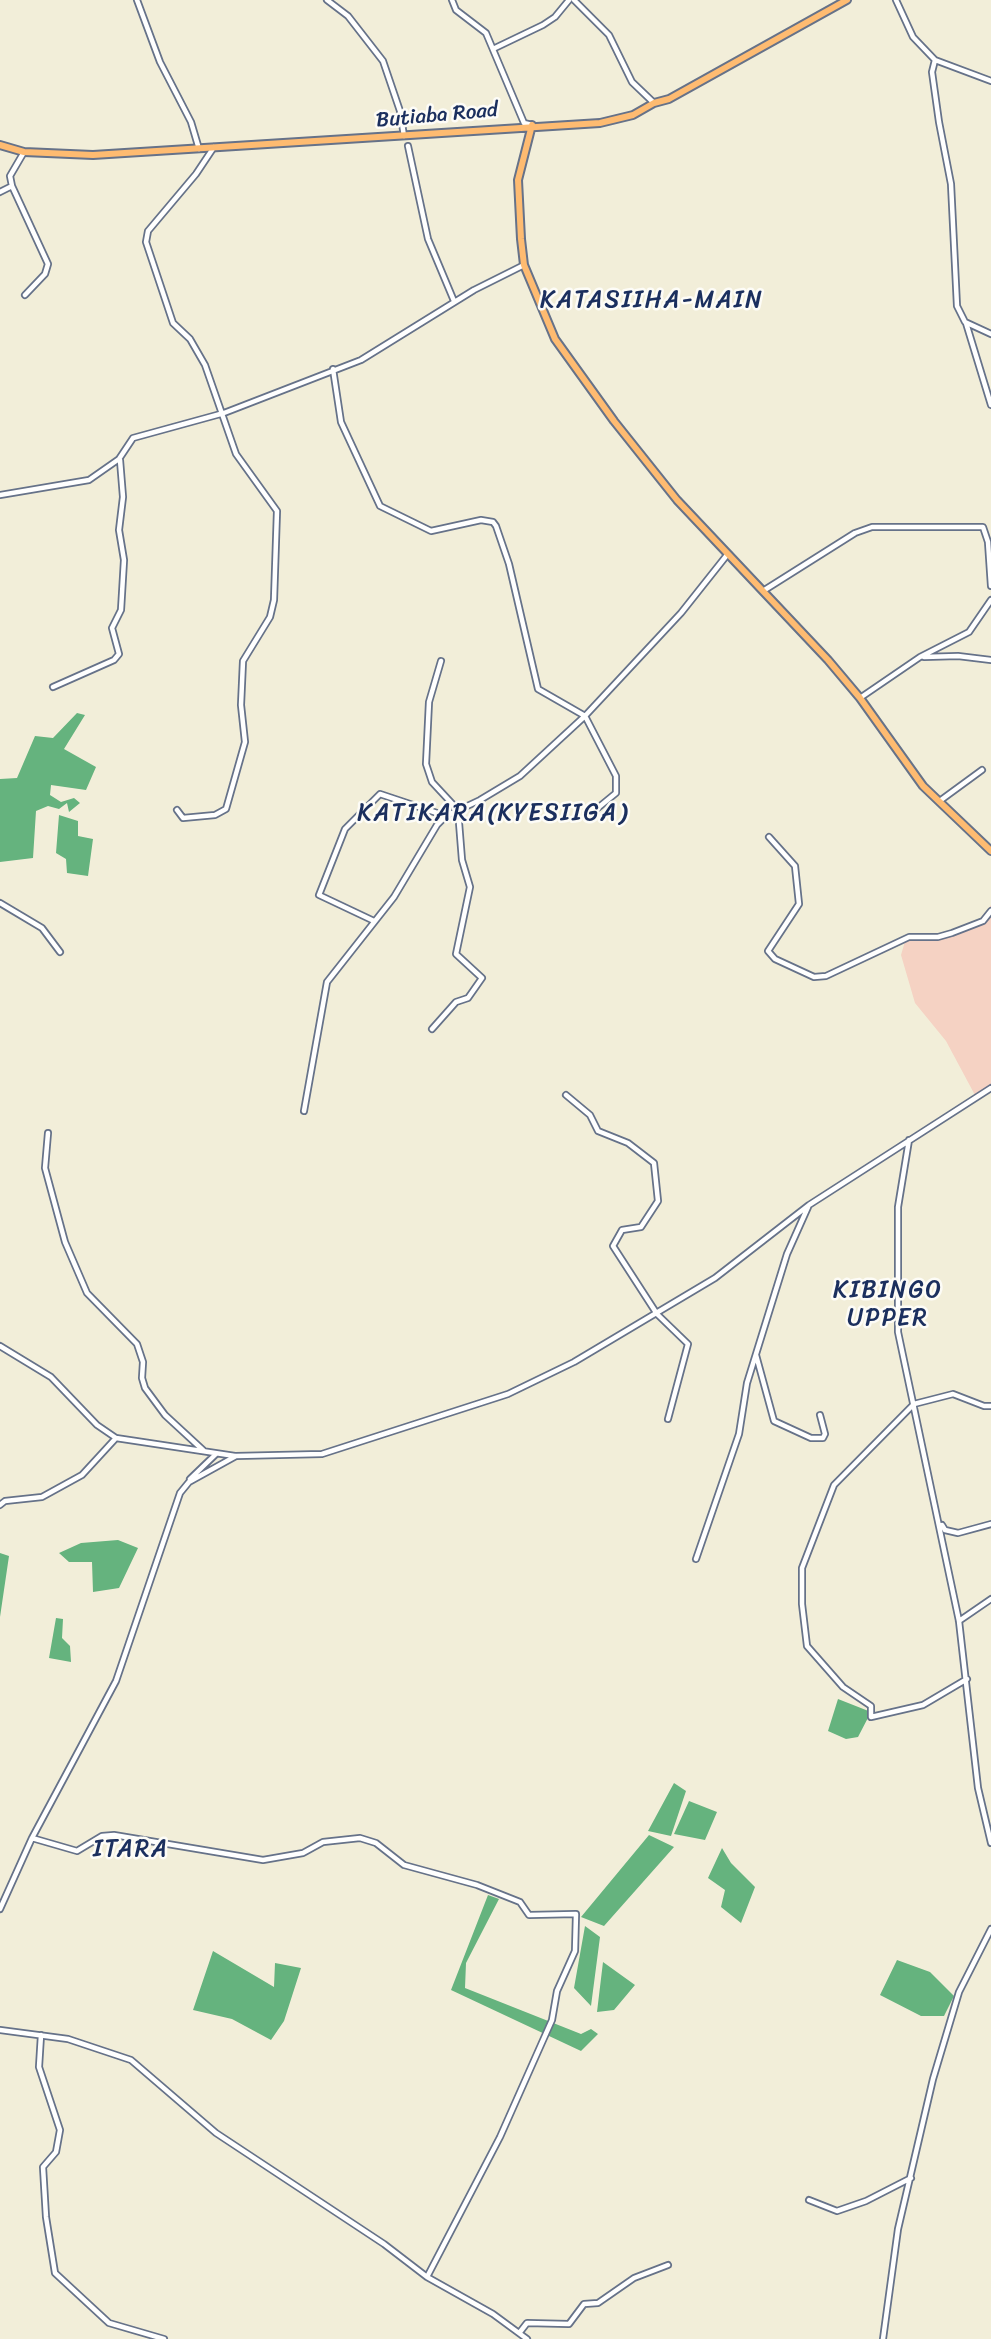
<!DOCTYPE html>
<style>
body{margin:0}
canvas{display:block;background:#f2eed9}
</style>
<canvas width="991" height="2339"></canvas>
<script>
const ctx = document.querySelector('canvas').getContext('2d');
ctx.lineJoin = 'round';
function fill(path, color) {
  ctx.fillStyle = color;
  ctx.fill(path, 'evenodd');
}
function toPath(rows) {
  const path = new Path2D();
  for (const r of rows) {
    path.moveTo(r[0], r[1]);
    for (let i = 2; i < r.length; i += 2) path.lineTo(r[i], r[i + 1]);
  }
  return path;
}
function trace(path, color, width, dash) {
  ctx.strokeStyle = color;
  ctx.lineWidth = width;
  ctx.lineCap = dash ? 'butt' : 'round';
  ctx.setLineDash(dash || []);
  ctx.stroke(path);
}
function label(font, color, halo, rows, align = 'center') {
  ctx.font = font + ' Sriracha,sans-serif';
  ctx.lineWidth = 5;
  ctx.setLineDash([]);
  ctx.textBaseline = 'middle';
  ctx.strokeStyle = halo;
  ctx.fillStyle = color;
  for (const [text, x, y, turn = 0] of rows) {
    ctx.save();
    ctx.translate(x, y);
    ctx.rotate((+turn || 0) * Math.PI / 180);
    ctx.textAlign = isNaN(turn) ? turn : align;
    if (halo) ctx.strokeText(text, 0, 0);
    ctx.fillText(text, 0, 0);
    ctx.restore();
  }
}
const built = toPath([
 [991,905,991,1087,976,1097,946,1041,915,1003,901,955,906,938,935,941,978,923]
]);
const forest = toPath([
 [77,713,85,715,64,749,96,767,86,790,51,785,50,795,61,802,74,798,80,803,69,812,67,803,59,809,48,806,36,811,33,858,0,862,0,779,17,778,35,736,53,738],
 [59,815,78,821,78,836,93,839,88,876,67,873,66,859,56,853],
 [118,1540,138,1548,119,1588,93,1592,92,1562,69,1562,59,1553,81,1543],
 [0,1553,9,1556,0,1617],
 [56,1618,63,1619,62,1638,70,1646,71,1662,49,1658],
 [838,1699,871,1712,858,1737,846,1739,828,1731],
 [674,1783,686,1791,671,1836,648,1831],
 [689,1801,717,1812,705,1840,674,1834],
 [649,1835,674,1847,604,1926,581,1917],
 [722,1848,731,1863,755,1887,741,1923,721,1907,725,1890,708,1878],
 [488,1895,499,1899,466,1963,465,1988,581,2034,591,2029,598,2034,581,2051,451,1990],
 [585,1926,600,1937,591,2006,574,1988],
 [213,1951,274,1987,275,1963,301,1968,284,2021,271,2040,232,2019,193,2010],
 [897,1960,930,1972,954,1996,944,2016,921,2016,880,1995],
 [603,1962,635,1985,614,2010,597,2012]
]);
const minor = toPath([
 [137,0,160,62,191,122,199,149],
 [327,0,348,16,383,61,400,111,404,136],
 [452,0,456,10,486,33,524,123,532,125],
 [574,0,609,35,632,82,654,103],
 [896,0,913,37,935,60,991,81],
 [495,48,543,25,555,17,569,0],
 [935,60,932,72,939,122,951,184,957,306,965,322,991,334],
 [408,146,428,239,454,301],
 [12,186,48,264,45,274,25,295],
 [0,192,12,186,10,176,24,152],
 [966,323,991,405],
 [333,369,341,422,380,506,431,531,481,520,493,522,496,526,509,564,538,689,585,716,616,776,616,793,588,816],
 [0,495,89,480,119,459,133,438,224,413,361,360,474,290,524,265],
 [763,591,855,533,872,527,983,527,988,542,991,586],
 [924,657,958,656,991,660],
 [53,687,114,660,119,654,112,628,121,610,124,560,119,530,123,497,120,460],
 [860,698,920,657,969,632,991,600],
 [941,800,982,770],
 [177,810,183,818,215,815,226,809,245,742,241,705,243,661,270,617,274,600,277,511,236,454,205,365,190,339,173,323,146,242,148,231,196,174,214,147],
 [769,837,795,866,799,904,768,951,775,959,814,977,826,976,909,937,938,937,952,933,983,921,991,911],
 [0,903,42,928,60,952],
 [374,921,319,895,345,829,380,794,446,816],
 [432,1029,456,1002,468,998,482,978,456,954,470,887,462,860,458,810,432,782,426,764,429,702,441,661],
 [566,1095,590,1115,598,1131,628,1143,654,1163,658,1201,641,1227,622,1230,613,1246,657,1314,688,1344,668,1419],
 [304,1111,327,982,394,897,437,825,446,816,480,800,520,776,585,716,681,613,727,555],
 [48,1133,45,1168,65,1242,87,1293,137,1344,143,1362,142,1378,145,1388,165,1415,204,1451],
 [909,1140,898,1207,898,1332,959,1621,978,1788,991,1843],
 [0,1346,51,1377,97,1425,116,1438,235,1456],
 [756,1355,774,1421,811,1438,823,1438,825,1434,820,1415],
 [190,1479,216,1454],
 [0,1505,5,1501,42,1497,82,1475,116,1438],
 [942,1525,945,1530,958,1533,991,1524],
 [696,1559,739,1434,747,1383,787,1254,808,1207],
 [959,1621,991,1599],
 [967,1679,923,1705,871,1717,871,1706,843,1687,807,1646,802,1604,802,1568,834,1485,914,1404,953,1394,984,1406,991,1406],
 [32,1838,77,1851,102,1836,114,1835,263,1860,303,1853,323,1842,360,1838,376,1843,404,1865,477,1885,520,1902,529,1915,576,1914,575,1951,557,1991,552,2020,500,2137,427,2277],
 [0,1909,32,1838,116,1681,180,1493,189,1482,236,1456,322,1454,508,1394,574,1362,715,1278,809,1205,991,1088],
 [0,2030,68,2039,131,2060,216,2133,384,2244,427,2277,493,2314,527,2339],
 [41,2035,39,2067,60,2130,56,2152,43,2167,46,2217,55,2273,109,2323,164,2339],
 [809,2200,837,2211,866,2201,911,2178],
 [520,2332,527,2323,569,2324,584,2304,598,2303,634,2278,668,2265],
 [883,2339,898,2229,933,2079,959,1992,991,1929]
]);
const major = toPath([
 [532,125,518,180,521,239,524,265,555,339,614,421,677,500,828,660,860,698,923,786,991,851],
 [0,145,24,152,93,155,600,123,633,115,654,103,669,99,847,0]
]);
const streetNames = [
 ["Butiaba Road",437,116,-5]
];
const quarterNames = [
 ["KATASIIHA-MAIN",652,301],
 ["KATIKARA(KYESIIGA)",493,814],
 ["KIBINGO",888,1291],
 ["UPPER",888,1319],
 ["ITARA",131,1850]
];
fill(built, '#f5d2c3');
fill(forest, '#65b37e');
trace(minor, '#667289', 8);
trace(major, '#667289', 10);
trace(minor, '#fff', 4.5);
trace(major, '#febb71', 6);
label('21px', '#1b2f5e', '#fdfcf7', streetNames);
ctx.letterSpacing = '2px';
label('24px', '#1b2f5e', '#fdfcf7', quarterNames);
ctx.letterSpacing = '0px';
</script>
